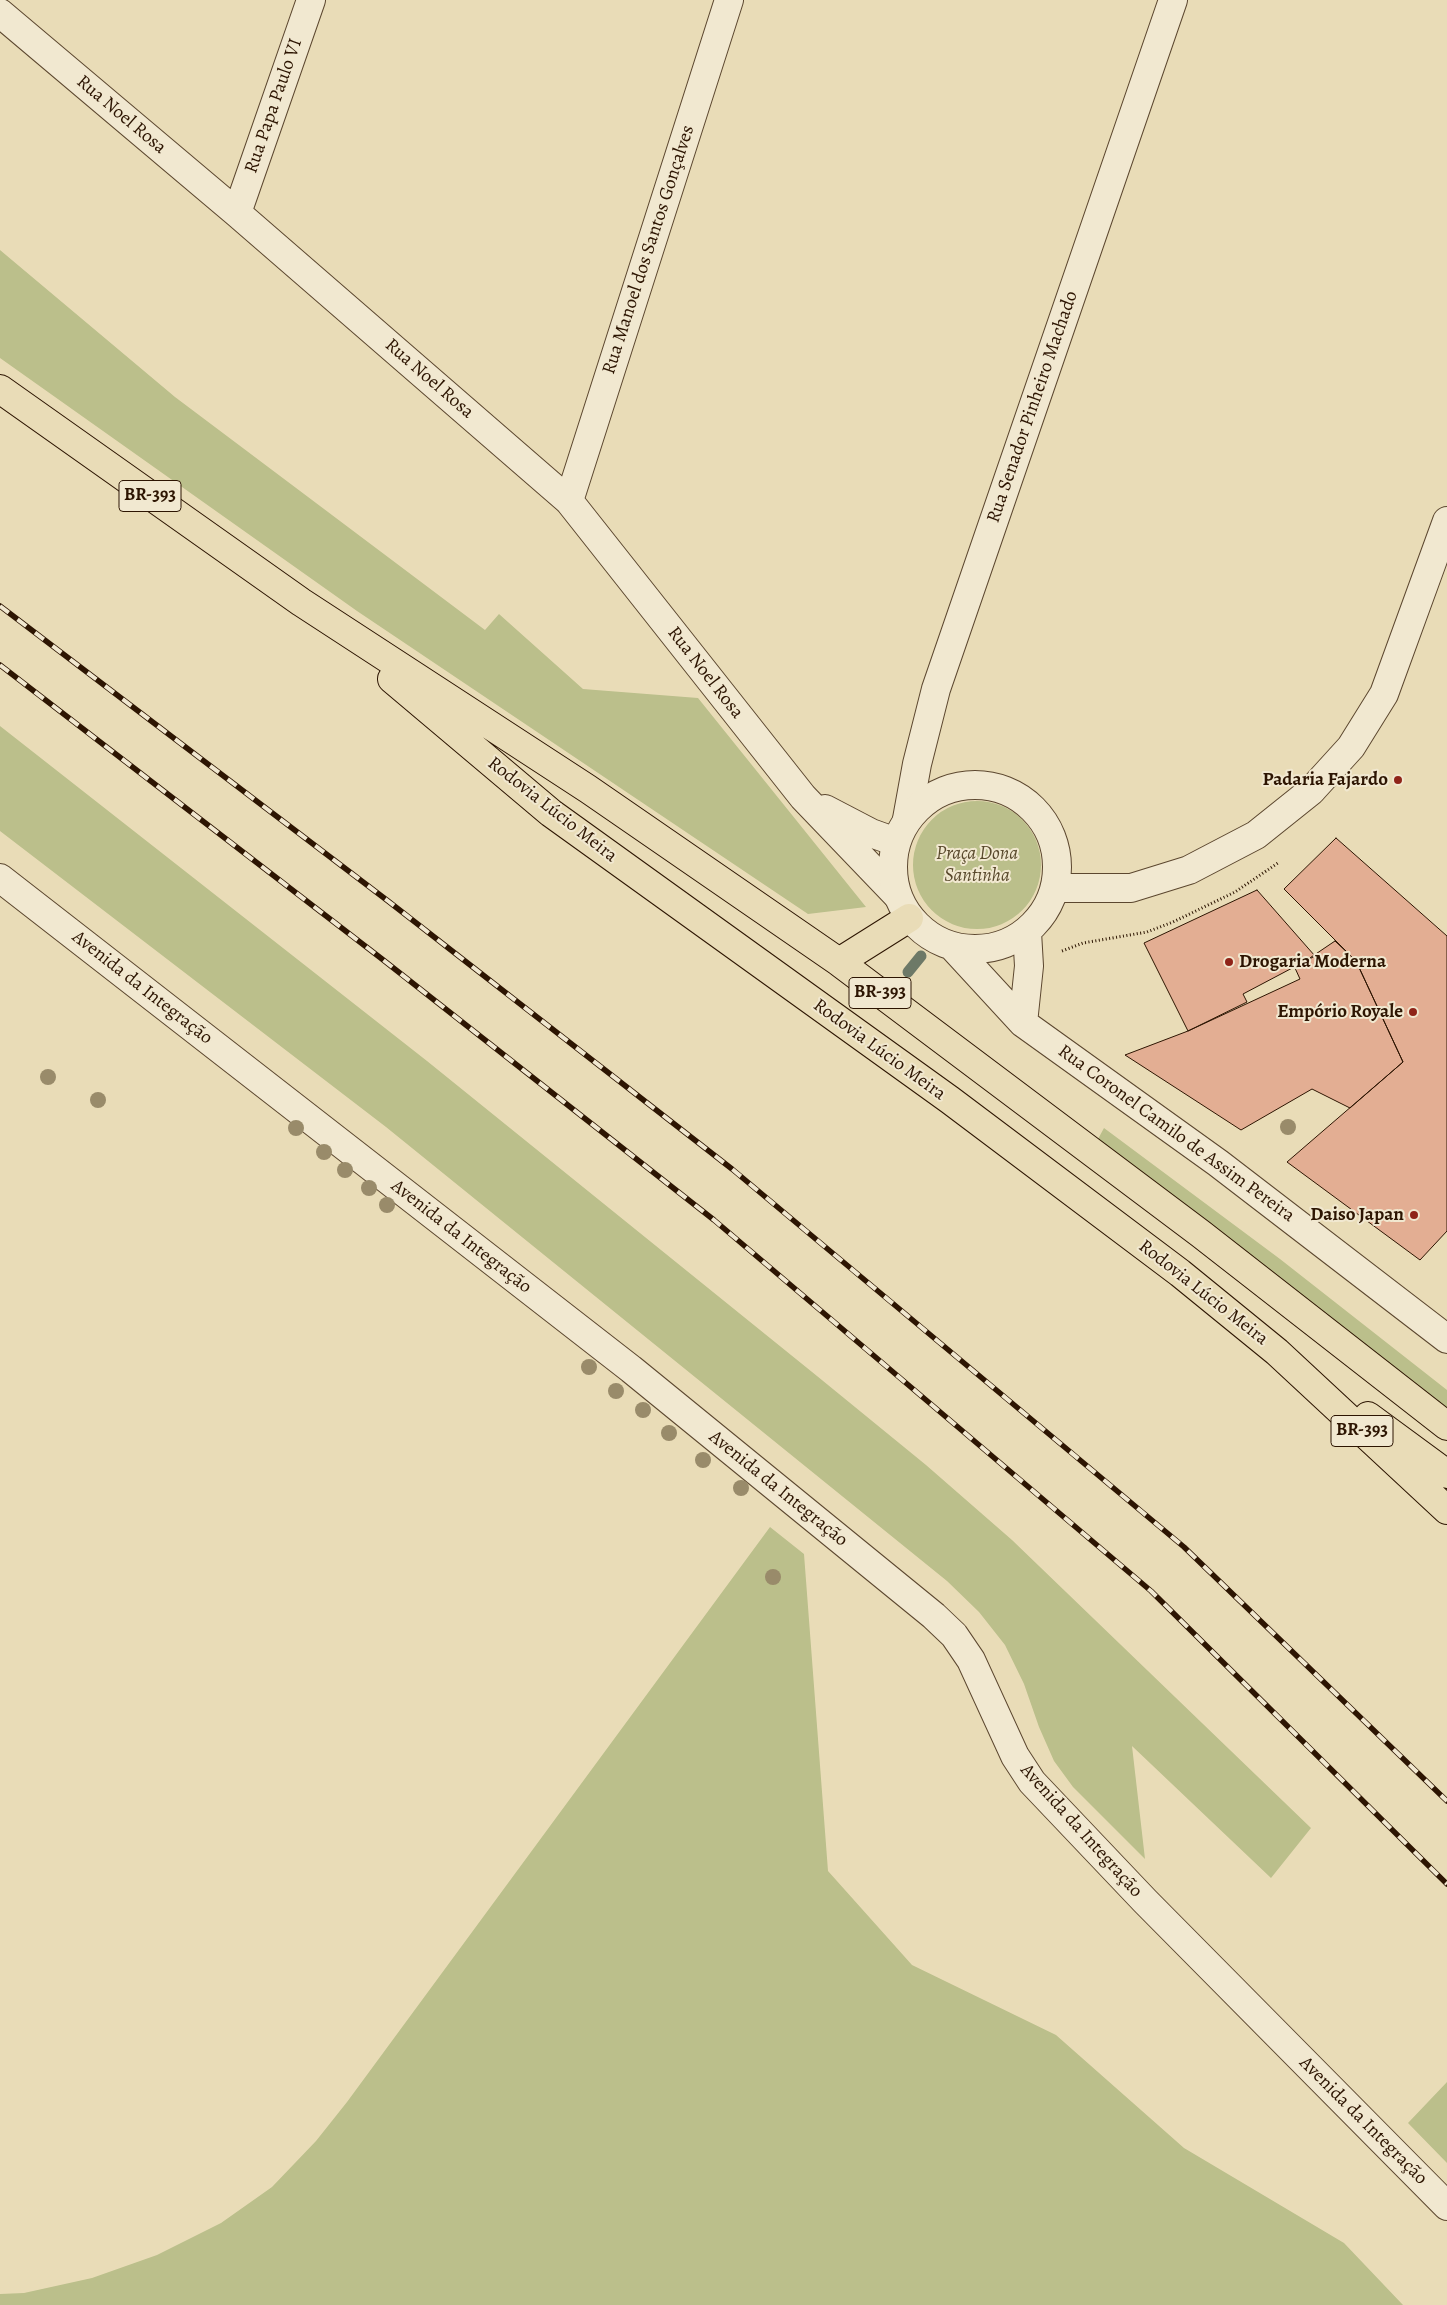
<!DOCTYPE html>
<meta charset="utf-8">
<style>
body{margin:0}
canvas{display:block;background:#e9dcb7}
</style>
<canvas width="1447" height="2305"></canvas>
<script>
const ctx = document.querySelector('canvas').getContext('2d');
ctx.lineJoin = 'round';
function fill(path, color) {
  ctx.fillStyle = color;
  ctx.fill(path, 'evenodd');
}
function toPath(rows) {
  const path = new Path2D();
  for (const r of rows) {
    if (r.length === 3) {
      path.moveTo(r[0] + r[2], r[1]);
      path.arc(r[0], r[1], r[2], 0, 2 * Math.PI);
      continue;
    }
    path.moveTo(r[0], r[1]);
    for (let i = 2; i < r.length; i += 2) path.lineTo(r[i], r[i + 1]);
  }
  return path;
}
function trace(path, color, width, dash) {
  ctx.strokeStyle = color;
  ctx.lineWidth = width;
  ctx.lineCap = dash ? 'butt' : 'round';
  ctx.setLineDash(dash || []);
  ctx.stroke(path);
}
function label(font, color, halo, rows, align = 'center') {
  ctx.font = font + ' Alegreya,serif';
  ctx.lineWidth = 4;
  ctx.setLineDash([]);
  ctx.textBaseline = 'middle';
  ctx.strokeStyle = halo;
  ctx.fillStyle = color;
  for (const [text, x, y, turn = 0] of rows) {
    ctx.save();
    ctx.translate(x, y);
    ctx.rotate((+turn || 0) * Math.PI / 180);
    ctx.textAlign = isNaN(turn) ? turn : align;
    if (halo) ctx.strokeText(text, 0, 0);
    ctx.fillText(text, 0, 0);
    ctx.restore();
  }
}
const green = toPath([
 [0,250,175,397,485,630,499,614,583,689,698,698,866,907,808,914,357,611,0,358],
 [0,726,427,1061,817,1376,926,1465,1012,1540,1311,1828,1271,1878,1132,1746,1145,1859,1073,1787,1054,1761,1039,1727,1024,1684,1005,1645,979,1612,947,1581,386,1127,0,831],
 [977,865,64],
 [1104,1128,1280,1259,1447,1390,1447,1412,1098,1139],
 [770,1527,804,1554,828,1871,912,1965,1056,2035,1184,2148,1344,2243,1403,2305,0,2305,0,2294,24,2293,92,2278,157,2255,221,2223,272,2187,316,2141,347,2102],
 [1447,2082,1447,2163,1408,2123]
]);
const stream = toPath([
 [908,972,921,956]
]);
const building = toPath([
 [1336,838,1447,936,1447,1231,1420,1260,1287,1162,1403,1062,1356,961,1284,889,1336,838],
 [1257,890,1315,956,1243,994,1247,1002,1188,1031,1144,943,1257,890],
 [1335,941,1356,961,1403,1062,1350,1108,1312,1089,1241,1130,1125,1055,1188,1031,1300,979,1295,968,1335,941]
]);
const path = toPath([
 [1062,951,1083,943,1147,932,1173,922,1235,892,1278,863]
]);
const minor = toPath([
 [0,13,237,213,569,501,803,797,897,895],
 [237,213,311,0],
 [569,501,729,0],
 [825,809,871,833,896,842],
 [907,819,917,764,936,689,1173,0],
 [1055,888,1131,888,1189,870,1256,835,1311,791,1351,747,1384,694,1447,521]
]);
const tertiary = toPath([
 [975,867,82],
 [0,878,631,1369,934,1616,954,1635,971,1660,1015,1756,1032,1782,1145,1901,1447,2206],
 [953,947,1023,1023,1218,1163,1447,1339],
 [1023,1023,1029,966,1027,932]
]);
const primary = toPath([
 [0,389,301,602,588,789,839,962,1201,1234,1447,1426],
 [392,679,551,813,950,1100,1180,1273,1277,1352,1447,1510],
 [839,962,909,918],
 [1368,1416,1447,1474]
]);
const rail = toPath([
 [0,606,388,901,732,1169,1184,1547,1447,1801],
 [0,665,382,959,714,1220,1151,1591,1447,1884]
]);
const trees = [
 [48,1077],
 [98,1100],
 [1288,1127],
 [296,1128],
 [324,1152],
 [345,1170],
 [369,1188],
 [387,1205],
 [589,1367],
 [616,1391],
 [643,1410],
 [669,1433],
 [703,1460],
 [741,1488],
 [773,1577]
];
const markers = [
 [1398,780,5,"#8f2418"],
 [1229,962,5,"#8f2418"],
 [1413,1012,5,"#8f2418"],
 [1414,1215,5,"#8f2418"]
];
const shields = [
 [150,496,62],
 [880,993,62],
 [1362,1431,62]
];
const shieldNames = [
 ["BR-393",150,496],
 ["BR-393",880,993],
 ["BR-393",1362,1431]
];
const streetNames = [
 ["Rua Papa Paulo VI",274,106,-71],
 ["Rua Noel Rosa",121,115,40],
 ["Rua Manoel dos Santos Gonçalves",649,250,-72],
 ["Rua Noel Rosa",429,379,41],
 ["Rua Senador Pinheiro Machado",1033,407,-71],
 ["Rua Noel Rosa",705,673,52],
 ["Rodovia Lúcio Meira",552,810,38],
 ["Avenida da Integração",142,988,38],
 ["Rodovia Lúcio Meira",879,1050,36],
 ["Rua Coronel Camilo de Assim Pereira",1176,1134,36],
 ["Avenida da Integração",461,1237,38],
 ["Rodovia Lúcio Meira",1203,1293,38],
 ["Avenida da Integração",778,1489,39],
 ["Avenida da Integração",1081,1831,48],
 ["Avenida da Integração",1363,2121,45]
];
const poiNames = [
 ["Padaria Fajardo",1388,780],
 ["Drogaria Moderna",1239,962,"left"],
 ["Empório Royale",1403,1012],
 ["Daiso Japan",1404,1215]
];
const parkNames = [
 ["Praça Dona",977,854],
 ["Santinha",977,876]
];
fill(green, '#bbbf8b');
trace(stream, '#6d7967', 11);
fill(building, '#e3ae93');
trace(building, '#2d1502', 1);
trace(minor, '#5c472f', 30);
trace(tertiary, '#5c472f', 30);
trace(primary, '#2d1502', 30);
trace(path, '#2d1502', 3, [1, 2.5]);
trace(minor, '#f1e8d0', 28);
trace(tertiary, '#f1e8d0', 28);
trace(primary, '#e9dcb7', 28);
trace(rail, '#2d1502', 5.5);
trace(rail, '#f1e8d0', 4, [11]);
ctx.fillStyle = '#998b6a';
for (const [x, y] of trees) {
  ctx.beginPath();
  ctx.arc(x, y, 8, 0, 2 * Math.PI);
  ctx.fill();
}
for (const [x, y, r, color] of markers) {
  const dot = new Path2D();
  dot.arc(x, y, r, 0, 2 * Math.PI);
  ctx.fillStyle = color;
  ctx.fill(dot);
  trace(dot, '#f1e8d0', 2);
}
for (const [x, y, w] of shields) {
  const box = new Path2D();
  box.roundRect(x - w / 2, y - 15.5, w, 31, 4);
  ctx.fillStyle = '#f1e8d0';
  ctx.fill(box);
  trace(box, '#2d1502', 1);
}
label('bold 18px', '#2d1502', null, shieldNames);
label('19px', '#2d1502', '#f1e8d0', streetNames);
label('bold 19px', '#2d1502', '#f1e8d0', poiNames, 'right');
label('italic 19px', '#58482b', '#f1e8d0', parkNames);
</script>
